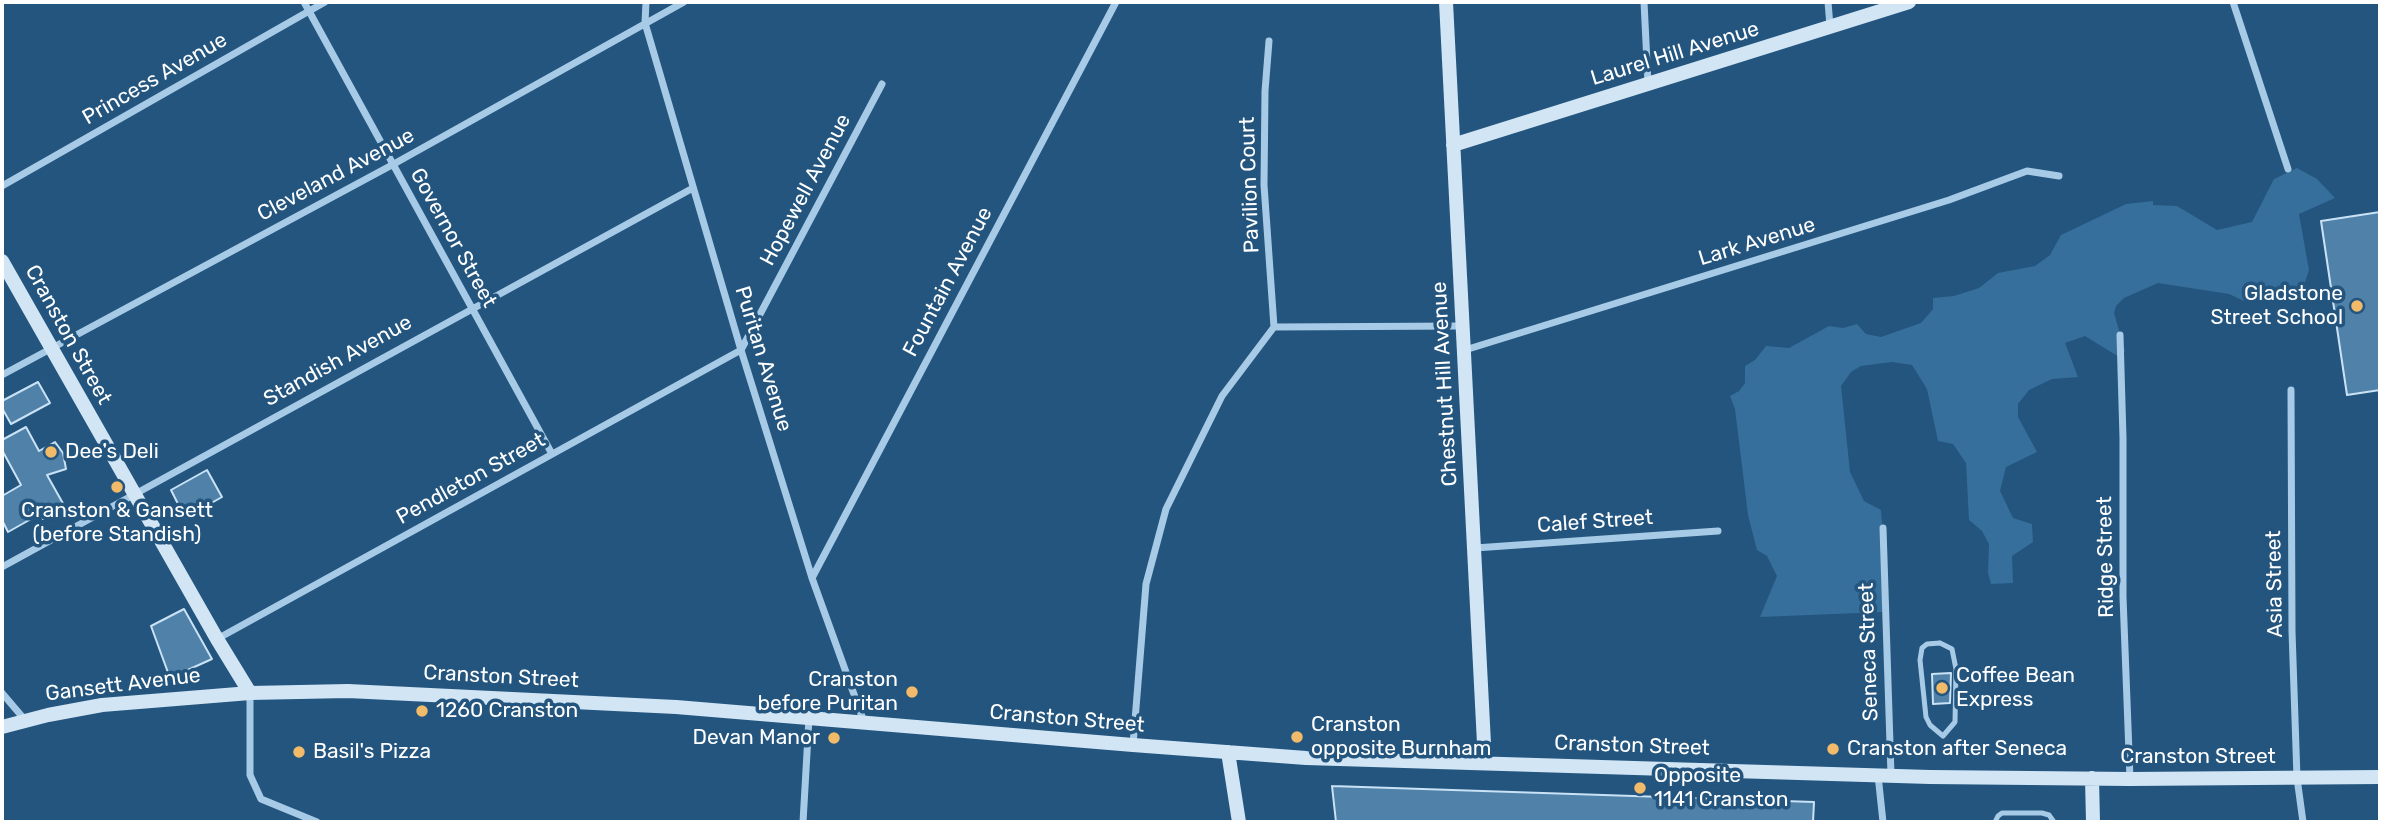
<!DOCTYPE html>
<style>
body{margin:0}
#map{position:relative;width:2382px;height:824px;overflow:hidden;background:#23557e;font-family:Rubik,sans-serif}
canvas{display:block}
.frame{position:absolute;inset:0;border:4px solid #fff;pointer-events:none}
</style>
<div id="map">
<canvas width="2382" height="824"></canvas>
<div class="frame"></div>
</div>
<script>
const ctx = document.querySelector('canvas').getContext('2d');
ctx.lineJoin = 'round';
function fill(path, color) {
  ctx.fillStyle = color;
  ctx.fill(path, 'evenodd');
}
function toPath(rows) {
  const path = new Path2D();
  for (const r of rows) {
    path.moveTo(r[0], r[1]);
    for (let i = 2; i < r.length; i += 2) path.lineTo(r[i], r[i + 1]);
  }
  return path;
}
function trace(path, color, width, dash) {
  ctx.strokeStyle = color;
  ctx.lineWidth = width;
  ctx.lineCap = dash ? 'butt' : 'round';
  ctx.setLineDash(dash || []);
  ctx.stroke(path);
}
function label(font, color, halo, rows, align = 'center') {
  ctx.font = font + ' Rubik,sans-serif';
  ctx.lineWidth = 7;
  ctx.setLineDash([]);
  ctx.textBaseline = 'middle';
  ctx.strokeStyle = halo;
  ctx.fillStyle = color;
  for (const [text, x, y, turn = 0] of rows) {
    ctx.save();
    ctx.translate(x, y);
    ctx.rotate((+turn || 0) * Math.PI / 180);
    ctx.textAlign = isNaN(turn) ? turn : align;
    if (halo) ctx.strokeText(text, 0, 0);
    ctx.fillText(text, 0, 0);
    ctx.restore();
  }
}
const green = toPath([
 [2297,168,2317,179,2335,198,2299,214,2309,270,2304,285,2307,303,2286,292,2244,301,2229,294,2158,283,2124,298,2116,306,2114,313,2125,351,2119,357,2085,336,2065,343,2078,377,2052,379,2029,390,2018,404,2018,417,2037,452,2006,467,2000,491,2013,518,2032,524,2033,542,2012,556,2013,583,1991,584,1988,573,1989,544,1982,531,1969,520,1966,463,1953,444,1938,441,1927,389,1912,365,1892,362,1861,366,1851,372,1841,386,1850,472,1864,501,1881,510,1885,566,1884,612,1760,617,1777,576,1767,556,1757,550,1748,515,1735,409,1730,396,1739,391,1745,383,1745,366,1755,360,1766,346,1789,348,1829,326,1843,328,1857,324,1866,334,1881,337,1921,323,1933,309,1933,298,1954,296,1979,288,1998,273,2035,266,2050,255,2061,235,2126,204,2153,201,2153,205,2177,206,2217,230,2252,222,2274,179]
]);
const building = toPath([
 [2380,212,2380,390,2347,395,2321,221,2380,212],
 [38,382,50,403,11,424,2,408,2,401,38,382],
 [26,427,39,451,55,442,63,453,66,469,47,475,65,507,43,519,40,514,8,532,2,520,2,496,21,485,2,450,2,440,26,427],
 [207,470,222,497,185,518,171,490,207,470],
 [184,609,212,659,170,678,151,626,184,609],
 [1951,673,1950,703,1933,704,1932,674,1951,673],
 [1332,786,1814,802,1813,822,1336,822,1332,786]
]);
const lane = toPath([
 [1940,643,1952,649,1956,669,1955,722,1943,736,1930,725,1926,717,1920,660,1922,648,1927,644,1940,643],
 [1995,822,1998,816,2002,813,2042,813,2049,815,2054,822]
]);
const street = toPath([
 [304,2,552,454],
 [646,2,645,23,741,350,812,578,864,722],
 [1644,2,1648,83],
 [1828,2,1830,26],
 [2233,2,2288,169],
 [1269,41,1265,91,1264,185,1274,327],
 [2,186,325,2],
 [1274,327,1462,326],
 [2120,335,2123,438,2123,597,2130,779],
 [1465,350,1949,200,2027,171,2059,176],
 [2,375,392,165,684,2],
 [2291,390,2292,631,2297,778,2303,822],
 [1883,528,1891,775],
 [1475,548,1718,531],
 [2,567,693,188],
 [812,578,1116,2],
 [217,639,741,350,882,84],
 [2,693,25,720],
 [250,693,250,775,261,799,317,822],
 [1133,745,1146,584,1166,509,1222,396,1274,327],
 [1878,775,1883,822],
 [803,822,809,718]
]);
const secondary = toPath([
 [1446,2,1485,763],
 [1453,145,1909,2],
 [2,261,217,639,250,693,348,691,676,707,1133,745,1306,758,1930,777,2130,779,2380,777],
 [2,727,48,715,102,705,250,693],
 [1228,752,1239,822],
 [2092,778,2093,822]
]);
const markers = [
 [2357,306,7,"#f1bb6a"],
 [51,452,7,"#f1bb6a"],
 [117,487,7,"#f1bb6a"],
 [1942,688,7,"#f1bb6a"],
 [912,692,7,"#f1bb6a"],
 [422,711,7,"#f1bb6a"],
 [1297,737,7,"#f1bb6a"],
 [834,738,7,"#f1bb6a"],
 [1833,749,7,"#f1bb6a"],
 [299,752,7,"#f1bb6a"],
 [1640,788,7,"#f1bb6a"]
];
const streetNames = [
 ["Laurel Hill Avenue",1675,54,-17],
 ["Princess Avenue",155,79,-30],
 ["Cleveland Avenue",336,175,-28],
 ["Pavilion Court",1250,185,-92],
 ["Hopewell Avenue",806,190,-62],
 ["Governor Street",453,238,61],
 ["Lark Avenue",1757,242,-17],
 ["Fountain Avenue",948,282,-62],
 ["Cranston Street",68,335,61],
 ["Puritan Avenue",763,359,73],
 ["Standish Avenue",338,361,-29],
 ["Chestnut Hill Avenue",1445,384,-93],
 ["Pendleton Street",471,479,-29],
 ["Calef Street",1595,522,-4],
 ["Ridge Street",2106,557,-91],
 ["Asia Street",2275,584,-91],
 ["Seneca Street",1869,652,-92],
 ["Cranston Street",501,677,3],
 ["Gansett Avenue",123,685,-7],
 ["Cranston Street",1067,719,5],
 ["Cranston Street",1632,746,2],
 ["Cranston Street",2198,757]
];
const poiNames = [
 ["Gladstone",2343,294,"right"],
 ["Street School",2343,318,"right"],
 ["Dee's Deli",65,452],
 ["Cranston & Gansett",117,511,"center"],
 ["(before Standish)",117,535,"center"],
 ["Coffee Bean",1956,676],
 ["Express",1956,700],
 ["Cranston",898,680,"right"],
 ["before Puritan",898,704,"right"],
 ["1260 Cranston",436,711],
 ["Cranston",1311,725],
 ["opposite Burnham",1311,749],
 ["Devan Manor",820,738,"right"],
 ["Cranston after Seneca",1847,749],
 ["Basil's Pizza",313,752],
 ["Opposite",1654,776],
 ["1141 Cranston",1654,800]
];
fill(green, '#366f9b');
fill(building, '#5081a9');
trace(building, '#cae2f5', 2);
trace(lane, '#a7cbe6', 5);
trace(street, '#a7cbe6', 7);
trace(secondary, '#d1e5f5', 14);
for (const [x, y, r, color] of markers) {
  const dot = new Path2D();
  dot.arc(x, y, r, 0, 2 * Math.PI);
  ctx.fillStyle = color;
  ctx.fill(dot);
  trace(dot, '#23557e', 2.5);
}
label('21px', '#fff', '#23557e', streetNames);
label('21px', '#fff', '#23557e', poiNames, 'left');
</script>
